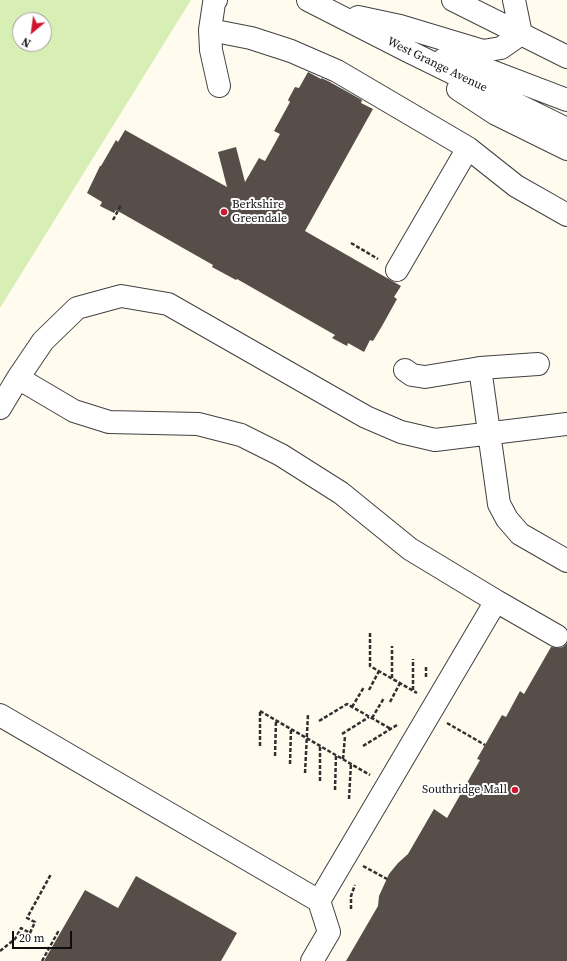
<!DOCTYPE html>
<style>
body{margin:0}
#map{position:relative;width:567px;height:961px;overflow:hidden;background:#fffbef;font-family:"Source Serif 4",serif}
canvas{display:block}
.north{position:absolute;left:12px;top:12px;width:40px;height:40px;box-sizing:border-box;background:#fff;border:1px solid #9f9f9f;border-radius:50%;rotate:209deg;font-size:11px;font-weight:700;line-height:16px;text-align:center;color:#0e0e0e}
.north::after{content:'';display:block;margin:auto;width:14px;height:18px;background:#cf162e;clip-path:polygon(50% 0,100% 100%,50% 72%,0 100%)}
.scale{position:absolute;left:12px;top:931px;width:60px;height:18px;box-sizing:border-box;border:2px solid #0e0e0e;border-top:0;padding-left:5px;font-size:12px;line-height:14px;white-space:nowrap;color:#0e0e0e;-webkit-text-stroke:3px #fff;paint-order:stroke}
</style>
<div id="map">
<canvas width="567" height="961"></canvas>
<div class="north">N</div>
<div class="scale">20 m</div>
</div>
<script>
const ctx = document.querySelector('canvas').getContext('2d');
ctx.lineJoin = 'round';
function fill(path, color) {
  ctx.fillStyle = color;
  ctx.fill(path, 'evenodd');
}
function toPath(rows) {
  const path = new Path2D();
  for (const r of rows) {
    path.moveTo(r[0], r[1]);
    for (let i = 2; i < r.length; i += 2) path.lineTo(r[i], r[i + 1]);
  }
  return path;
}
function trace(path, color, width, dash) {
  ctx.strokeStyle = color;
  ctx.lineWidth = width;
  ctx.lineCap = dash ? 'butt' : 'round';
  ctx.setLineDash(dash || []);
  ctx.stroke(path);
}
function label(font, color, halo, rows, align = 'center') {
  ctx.font = font + ' "Source Serif 4",serif';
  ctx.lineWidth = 4;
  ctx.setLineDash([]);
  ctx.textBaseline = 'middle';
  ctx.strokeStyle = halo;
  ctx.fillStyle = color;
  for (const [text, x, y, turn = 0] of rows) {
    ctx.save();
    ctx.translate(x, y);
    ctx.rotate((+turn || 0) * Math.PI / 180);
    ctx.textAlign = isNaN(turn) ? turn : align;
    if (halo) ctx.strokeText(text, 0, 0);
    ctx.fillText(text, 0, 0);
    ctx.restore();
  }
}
const green = toPath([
 [0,0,191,0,0,308],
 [20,20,44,20,44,44,20,44]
]);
const building = toPath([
 [308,72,321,79,321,78,328,81,362,100,361,103,373,109,305,231,401,286,394,297,397,299,382,326,373,341,370,340,364,352,348,343,347,346,332,338,335,335,237,279,236,280,212,267,213,265,116,210,114,213,100,206,102,202,87,193,100,166,101,166,116,140,118,142,125,130,227,187,218,152,236,147,245,182,259,158,265,161,280,134,274,131,290,102,288,100,295,87,299,88],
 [567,643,567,961,346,961,378,906,379,896,389,874,398,863,408,854,434,809,447,818,480,760,477,759,502,715,506,717,520,691,524,694,551,647,557,648,563,647],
 [136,876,237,933,221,961,44,961,85,890,118,908]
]);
const path = toPath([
 [113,220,121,205],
 [351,243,378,259],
 [370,633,370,666,417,693],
 [426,677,426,666],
 [392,678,392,646],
 [369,690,379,671],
 [413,690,413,659],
 [390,702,400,683],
 [352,707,364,687],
 [260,711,370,775],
 [372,718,384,698],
 [319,721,347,704,391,729],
 [447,723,485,745],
 [342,734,369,717],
 [260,746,260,711],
 [363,746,397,725],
 [275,756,276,720],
 [343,759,345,736],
 [290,764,291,729],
 [305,773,308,714],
 [320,781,320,746],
 [335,790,336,755],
 [349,799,351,763],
 [363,866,387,879],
 [351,909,351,896,355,885],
 [0,951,15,939,21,928,30,933,35,922,27,918,51,874],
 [42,961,58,932,60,933]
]);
const minor = toPath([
 [216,0,214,3,210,30,251,38,291,51,337,71,468,148,516,186,567,215],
 [308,0,408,51,567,129],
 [453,0,567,57],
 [514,0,521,34],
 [358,17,400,26,483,51,501,48,521,34],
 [210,30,211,50,219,86],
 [444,59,483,68,567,100],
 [458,89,496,114,567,149],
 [397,270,468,148],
 [480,368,499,504,507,519,520,534,567,561],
 [405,370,412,375,425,377,480,368,538,364],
 [18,378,74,411,109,422,198,424,241,435,281,455,341,493,410,549,496,601,319,901,329,932,312,961],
 [0,408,18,378,43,341,77,308,121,296,168,304,366,417,401,432,435,440,567,424],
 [496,601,557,636],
 [0,715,319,901]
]);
const markers = [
 [224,212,4,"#cf162e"],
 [515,790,4,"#cf162e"]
];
const streetNames = [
 ["West Grange Avenue",437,65,26]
];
const poiNames = [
 ["Berkshire",232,205],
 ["Greendale",232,219],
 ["Southridge Mall",507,790,"right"]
];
fill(green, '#d7efb4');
fill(building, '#584e49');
trace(minor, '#414141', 24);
trace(path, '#303030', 2.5, [4, 2]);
trace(minor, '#fff', 22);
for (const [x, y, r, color] of markers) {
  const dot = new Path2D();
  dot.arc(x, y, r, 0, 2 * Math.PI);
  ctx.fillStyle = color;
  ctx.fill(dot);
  trace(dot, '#fff', 1.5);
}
label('12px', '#0e0e0e', '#fff', streetNames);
label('12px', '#0e0e0e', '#fff', poiNames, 'left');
</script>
